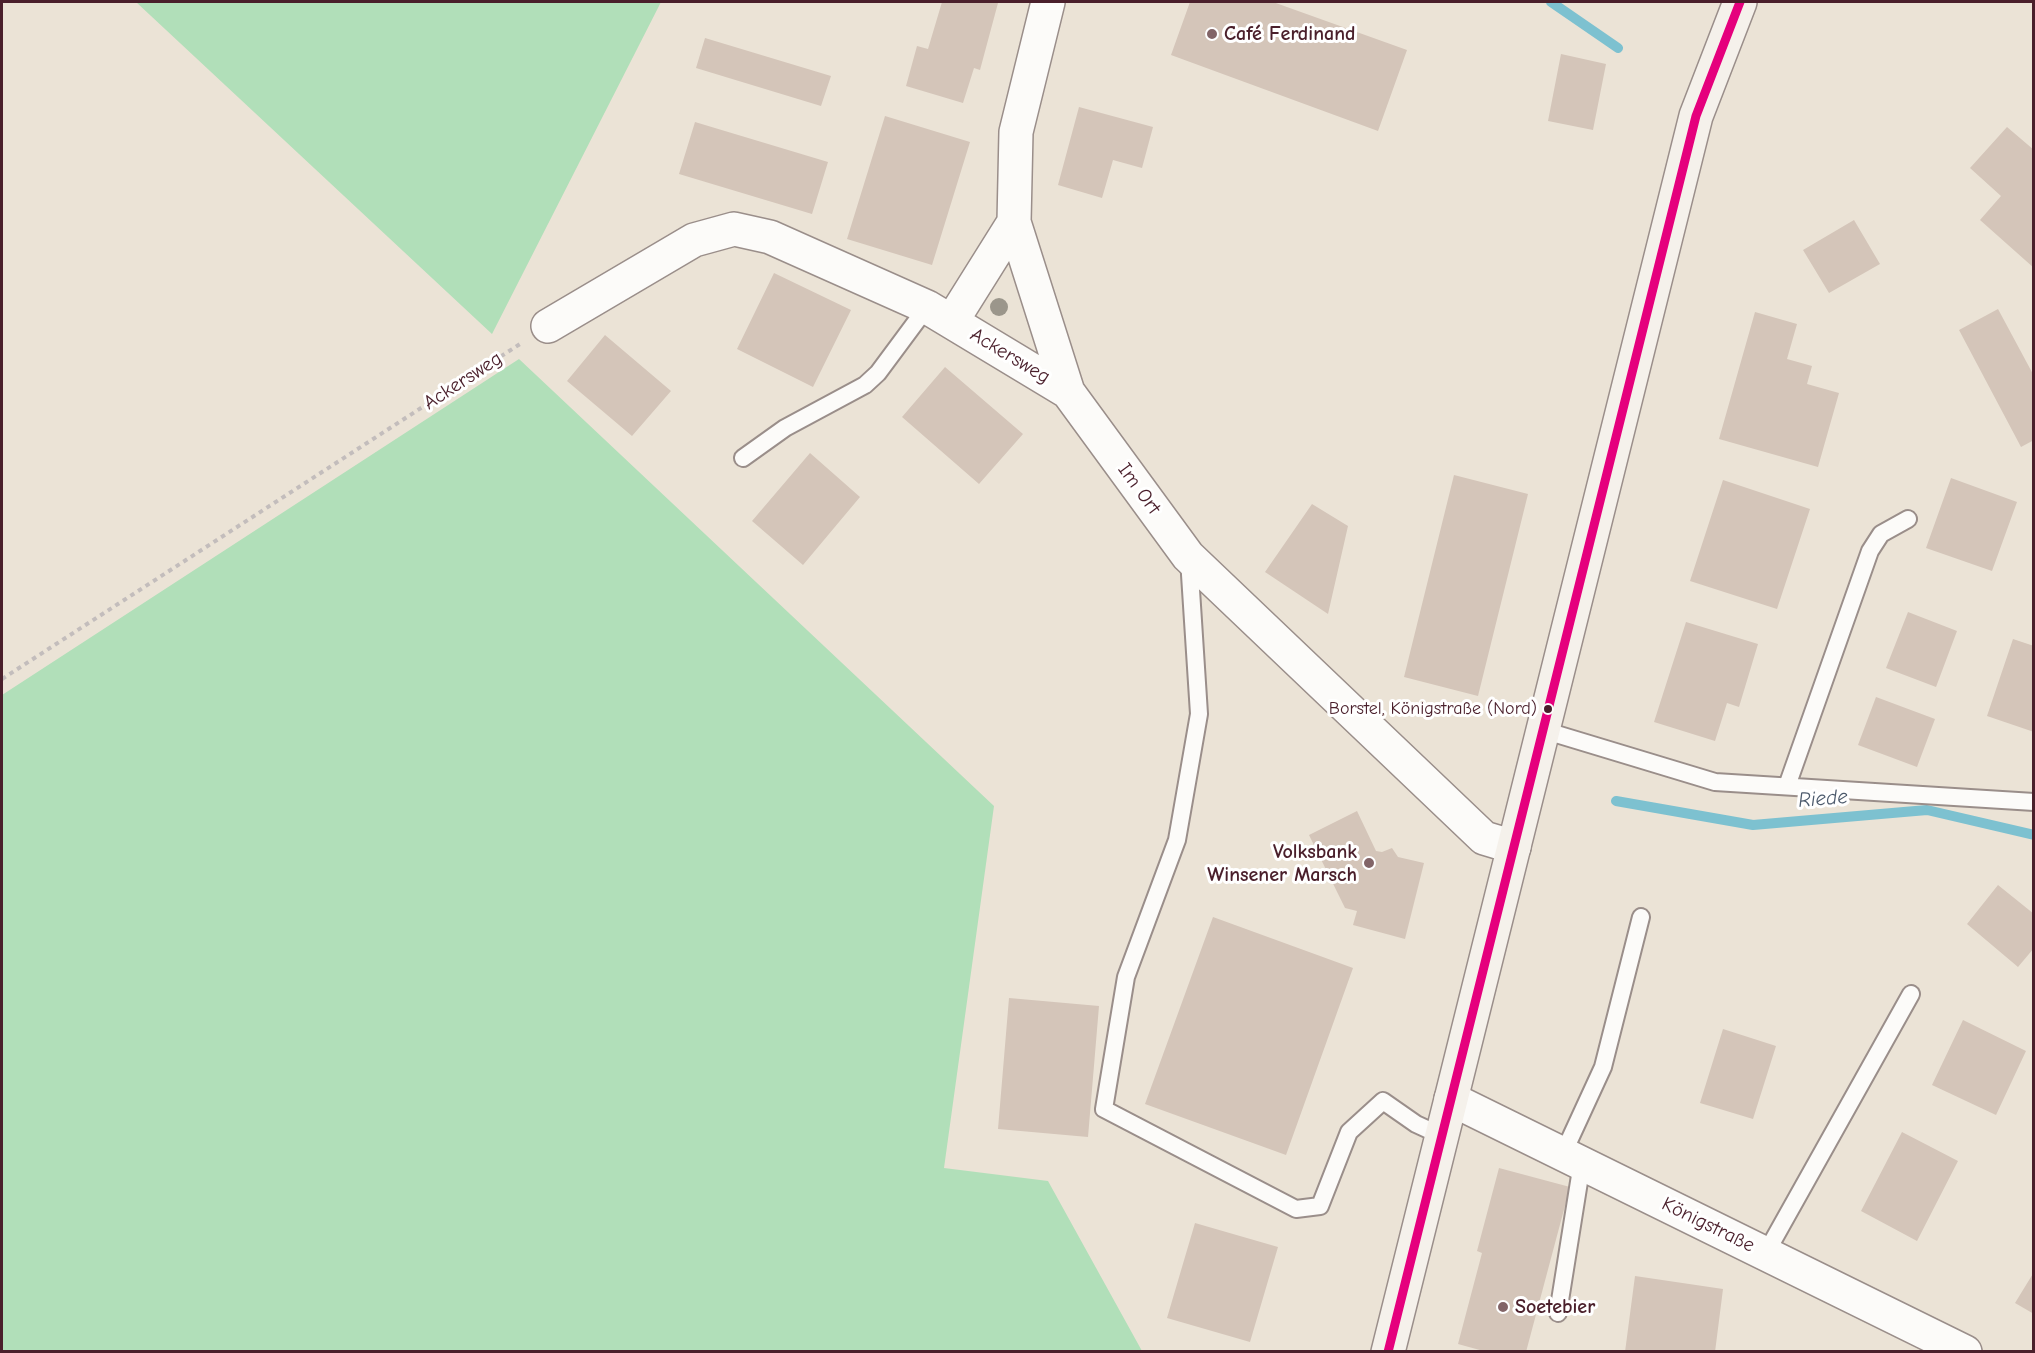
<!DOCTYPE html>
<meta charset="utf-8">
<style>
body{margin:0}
#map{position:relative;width:2035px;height:1353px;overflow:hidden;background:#ebe3d6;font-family:"Comic Neue",sans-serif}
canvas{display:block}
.frame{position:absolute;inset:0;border:3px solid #4a1f2b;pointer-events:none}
</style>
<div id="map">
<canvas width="2035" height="1353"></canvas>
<div class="frame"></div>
</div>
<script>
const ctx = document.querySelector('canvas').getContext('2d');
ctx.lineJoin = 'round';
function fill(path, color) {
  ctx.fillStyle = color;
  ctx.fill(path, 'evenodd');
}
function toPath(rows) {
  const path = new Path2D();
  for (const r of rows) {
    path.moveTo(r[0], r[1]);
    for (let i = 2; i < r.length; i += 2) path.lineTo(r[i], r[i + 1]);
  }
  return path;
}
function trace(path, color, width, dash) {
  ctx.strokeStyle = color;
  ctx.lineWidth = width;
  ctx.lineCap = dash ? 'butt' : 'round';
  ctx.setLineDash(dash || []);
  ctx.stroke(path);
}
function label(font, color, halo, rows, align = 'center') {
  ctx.font = font + ' "Comic Neue",sans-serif';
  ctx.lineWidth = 6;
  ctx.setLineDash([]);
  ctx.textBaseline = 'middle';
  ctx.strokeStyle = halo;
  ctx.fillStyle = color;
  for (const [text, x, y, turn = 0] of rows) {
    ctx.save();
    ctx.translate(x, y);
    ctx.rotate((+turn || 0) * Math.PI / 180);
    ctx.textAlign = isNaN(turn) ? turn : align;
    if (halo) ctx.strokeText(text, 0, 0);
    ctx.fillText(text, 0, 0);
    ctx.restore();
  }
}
const green = toPath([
 [136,2,661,2,492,334],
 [519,359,994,806,944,1168,1048,1181,1142,1351,2,1351,2,695]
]);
const stream = toPath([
 [1551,2,1618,48],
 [1616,801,1753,825,1927,810,2034,835]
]);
const building = toPath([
 [942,2,998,3,980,70,974,68,963,103,906,86,917,46,928,49],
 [1190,2,1273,2,1407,50,1378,131,1171,55],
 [705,38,831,76,821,106,696,68],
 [1561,54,1606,64,1593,130,1548,121],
 [1079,107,1153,127,1142,168,1113,160,1102,198,1058,185],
 [885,116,970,142,932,265,847,239],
 [695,122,828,162,812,214,679,174],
 [2007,127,2034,150,2034,268,1980,220,2001,196,1970,168],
 [1854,220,1880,264,1829,293,1803,250],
 [774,273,851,310,813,387,737,349],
 [1998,309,2034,376,2034,440,2021,447,1959,330],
 [1755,312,1797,324,1787,359,1812,366,1807,384,1839,393,1818,467,1719,439],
 [605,335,671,391,632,436,567,381],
 [945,367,1023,434,979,484,902,417],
 [810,453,860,497,803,565,752,521],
 [1454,475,1528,494,1478,696,1404,677],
 [1951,478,2017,502,1992,571,1926,548],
 [1723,480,1810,509,1777,609,1690,581],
 [1312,504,1348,526,1328,614,1265,572],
 [1908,612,1957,631,1936,687,1886,668],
 [1686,622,1758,644,1739,707,1727,703,1715,741,1654,722],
 [2013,639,2034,646,2034,732,1987,716],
 [1876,697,1935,719,1917,767,1858,745],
 [1357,811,1376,851,1382,852,1392,848,1398,857,1424,863,1405,939,1353,925,1357,911,1345,908,1309,835],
 [1998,885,2034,914,2034,948,2018,967,1967,924],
 [1213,917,1353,968,1286,1155,1145,1104],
 [1009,998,1099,1006,1088,1137,998,1129],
 [1963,1020,2026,1051,1996,1115,1932,1085],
 [1723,1029,1776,1046,1753,1119,1700,1103],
 [1902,1132,1958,1161,1917,1241,1861,1211],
 [1499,1168,1570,1187,1526,1352,1487,1352,1458,1344,1482,1253,1477,1251],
 [1195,1223,1278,1247,1250,1342,1167,1318],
 [2034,1272,2034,1314,2015,1303],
 [1635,1276,1723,1289,1715,1352,1625,1352]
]);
const path = toPath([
 [2,679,520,344]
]);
const lane = toPath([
 [743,458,785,428,865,385,878,373,927,307],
 [1189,559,1199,714,1177,840,1126,977,1104,1109,1296,1209,1320,1206,1349,1132,1383,1101,1416,1124,1442,1136],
 [1543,730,1715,782,2034,802],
 [1787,786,1870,551,1881,534,1908,519],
 [1563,1154,1603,1067,1641,917],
 [1766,1253,1911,994],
 [1558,1313,1582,1163]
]);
const street = toPath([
 [1048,2,1016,132,1014,222,1068,392,1188,556,1484,838,1514,847],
 [952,321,1014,222],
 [548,326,694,240,734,229,770,237,927,307,1068,392],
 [1451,1099,1965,1352]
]);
const secondary = toPath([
 [1388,1352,1696,116,1740,2]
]);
const bus1 = toPath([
 [1388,1352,1696,116,1740,2]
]);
const trees = [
 [999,307]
];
const markers = [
 [1212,34,6,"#826467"],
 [1548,709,5,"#4a1f2b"],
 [1369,863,6,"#826467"],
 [1503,1307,6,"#826467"]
];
const busNames = [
 ["Borstel, Königstraße (Nord)",1537,709]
];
const poiNames = [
 ["Café Ferdinand",1224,34],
 ["Volksbank",1357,852,"right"],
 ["Winsener Marsch",1357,875,"right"],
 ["Soetebier",1515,1307]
];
const streetNames = [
 ["Ackersweg",1010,356,31],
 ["Ackersweg",463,381,-33],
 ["Im Ort",1139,489,54],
 ["Königstraße",1708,1225,26]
];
const waterNames = [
 ["Riede",1823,799,-5]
];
fill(green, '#b1dfb9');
trace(stream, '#7dc1d0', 10);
fill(building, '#d4c5b9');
trace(lane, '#9a8e8a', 20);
trace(street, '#9a8e8a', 36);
trace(secondary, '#9a8e8a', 36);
trace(path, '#c3bdbc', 4, [4.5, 4.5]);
trace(lane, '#fcfbf9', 16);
trace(street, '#fcfbf9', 33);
trace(secondary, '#f5f1eb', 33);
trace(bus1, '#e5007d', 9);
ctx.fillStyle = '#9b968b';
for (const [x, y] of trees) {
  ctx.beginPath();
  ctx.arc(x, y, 9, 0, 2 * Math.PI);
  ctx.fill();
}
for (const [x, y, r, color] of markers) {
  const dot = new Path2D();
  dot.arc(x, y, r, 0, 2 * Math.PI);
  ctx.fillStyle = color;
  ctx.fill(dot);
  trace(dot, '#fff', 2);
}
label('18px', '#4a1f2b', '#fff', busNames, 'right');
label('bold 20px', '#4a1f2b', '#fff', poiNames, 'left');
label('20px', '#4a1f2b', '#fff', streetNames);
label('italic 21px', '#4c5a6c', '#fff', waterNames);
</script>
